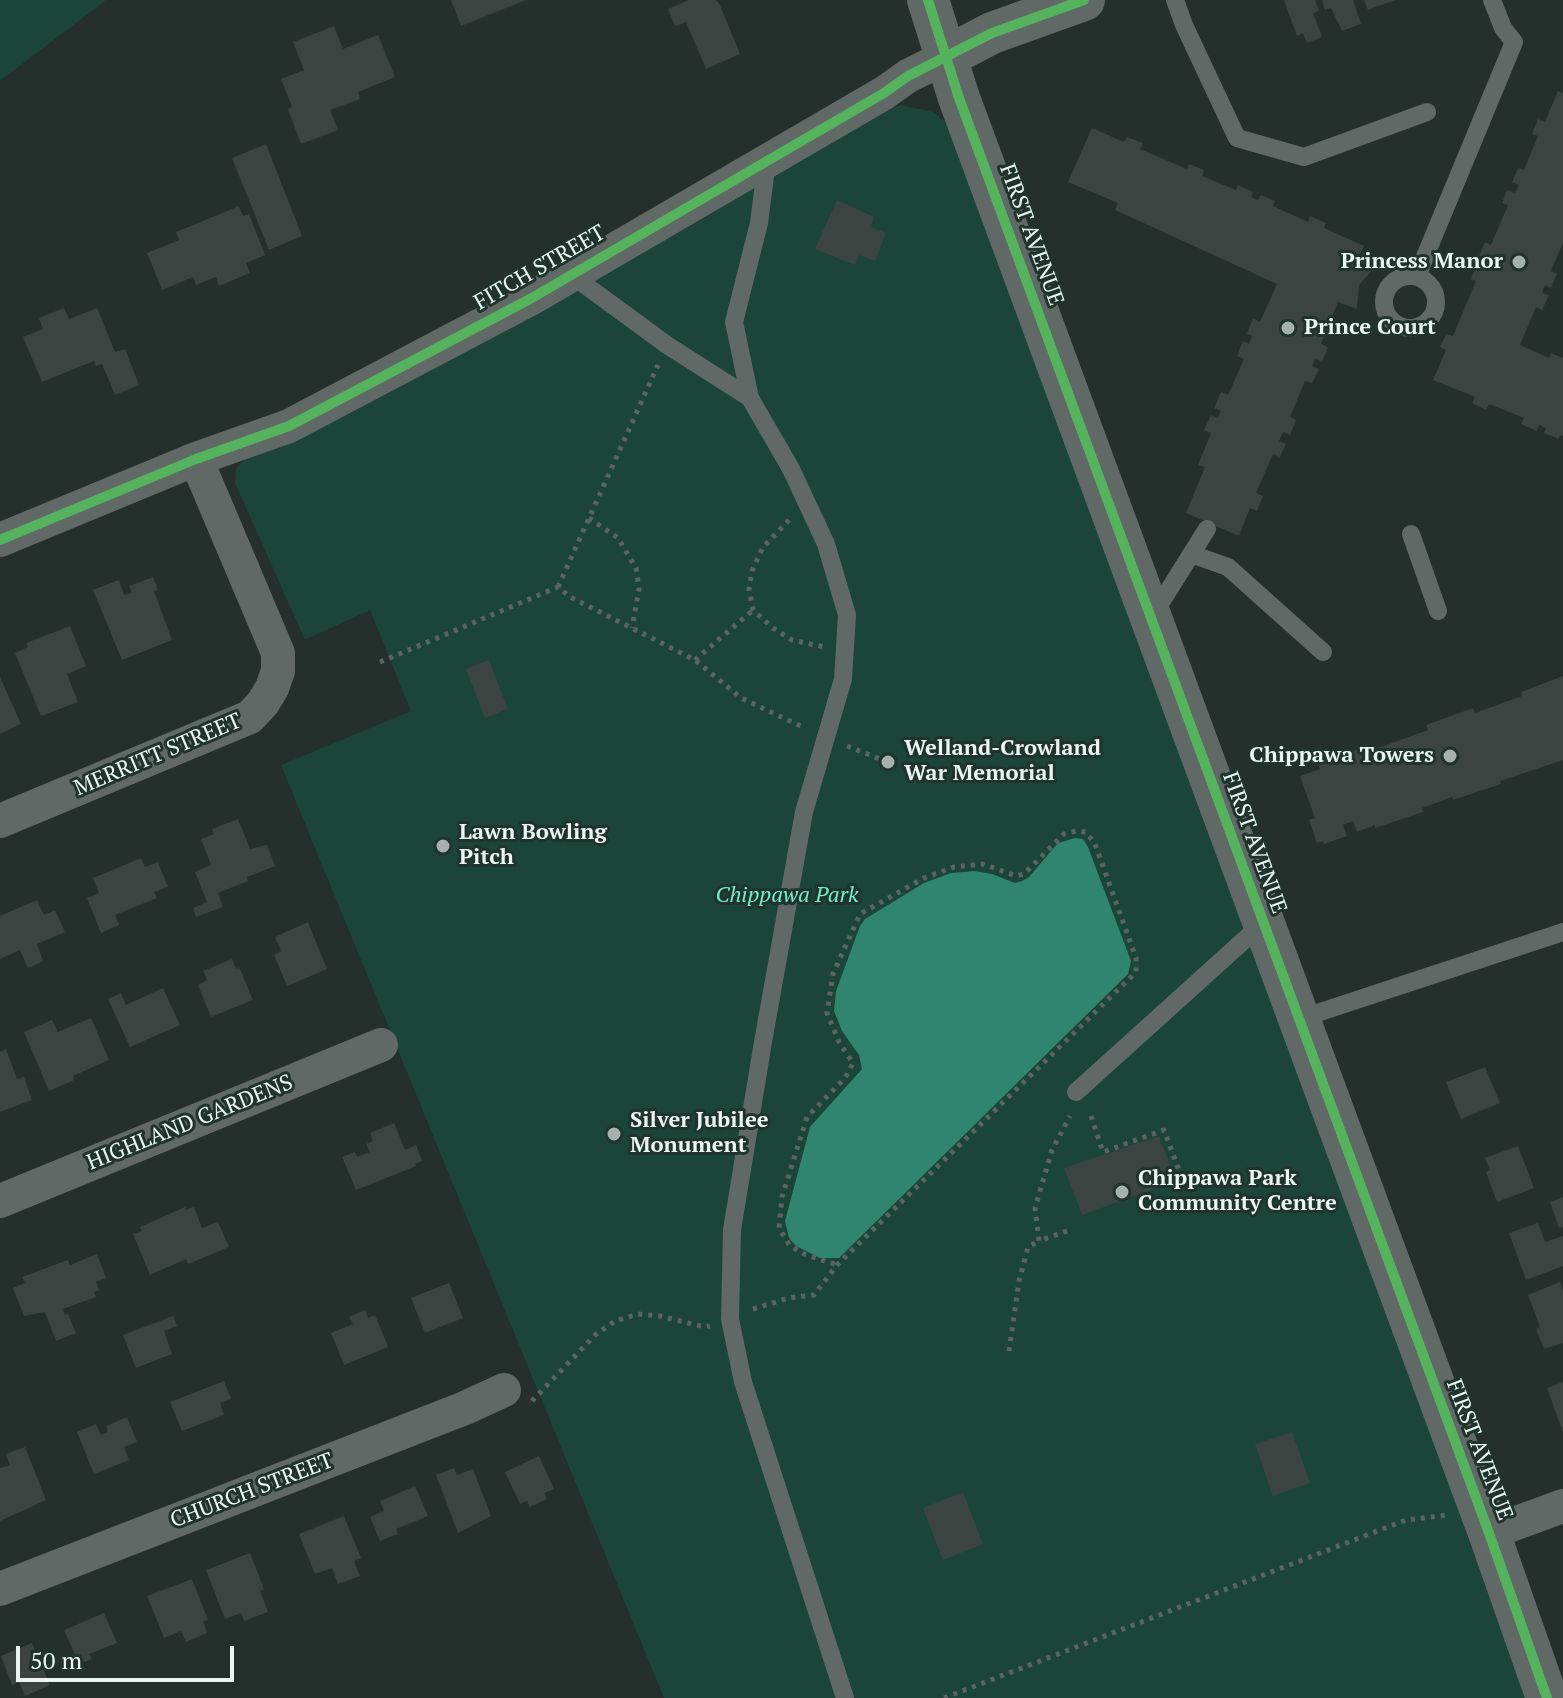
<!DOCTYPE html>
<style>
body{margin:0}
#map{position:relative;width:1563px;height:1698px;overflow:hidden;background:#252f2c;font-family:"PT Serif",serif}
canvas{display:block}
.scale{position:absolute;left:16px;top:1646px;width:218px;height:36px;box-sizing:border-box;border:4px solid #ebf6f2;border-top:0;padding-left:10px;font-size:24px;line-height:28px;white-space:nowrap;color:#ebf6f2;-webkit-text-stroke:6px #21332d;paint-order:stroke}
</style>
<div id="map">
<canvas width="1563" height="1698"></canvas>
<div class="scale">50 m</div>
</div>
<script>
const ctx = document.querySelector('canvas').getContext('2d');
ctx.lineJoin = 'round';
function fill(path, color) {
  ctx.fillStyle = color;
  ctx.fill(path, 'evenodd');
}
function toPath(rows) {
  const path = new Path2D();
  for (const r of rows) {
    if (r.length === 3) {
      path.moveTo(r[0] + r[2], r[1]);
      path.arc(r[0], r[1], r[2], 0, 2 * Math.PI);
      continue;
    }
    path.moveTo(r[0], r[1]);
    for (let i = 2; i < r.length; i += 2) path.lineTo(r[i], r[i + 1]);
  }
  return path;
}
function trace(path, color, width, dash) {
  ctx.strokeStyle = color;
  ctx.lineWidth = width;
  ctx.lineCap = dash ? 'butt' : 'round';
  ctx.setLineDash(dash || []);
  ctx.stroke(path);
}
function label(font, color, halo, rows, align = 'center') {
  ctx.font = font + ' "PT Serif",serif';
  ctx.lineWidth = 6;
  ctx.setLineDash([]);
  ctx.textBaseline = 'middle';
  ctx.strokeStyle = halo;
  ctx.fillStyle = color;
  for (const [text, x, y, turn = 0] of rows) {
    ctx.save();
    ctx.translate(x, y);
    ctx.rotate((+turn || 0) * Math.PI / 180);
    ctx.textAlign = isNaN(turn) ? turn : align;
    if (halo) ctx.strokeText(text, 0, 0);
    ctx.fillText(text, 0, 0);
    ctx.restore();
  }
}
const green = toPath([
 [0,0,106,0,0,81],
 [901,105,933,112,949,125,1342,1183,1525,1698,664,1698,281,765,411,711,370,610,305,640,235,483,236,469,247,457,884,109]
]);
const water = toPath([
 [1075,838,1083,839,1088,847,1131,961,1128,974,839,1258,820,1258,796,1246,789,1238,785,1221,810,1127,862,1069,859,1055,842,1031,834,1011,836,991,860,926,865,919,924,883,951,873,975,871,992,874,1015,883,1022,881,1029,877,1058,843]
]);
const building = toPath([
 [451,0,526,0,461,26],
 [689,0,716,0,719,3,740,54,706,69,686,22,675,26,668,9],
 [1284,0,1315,0,1319,11,1313,13,1322,37,1307,43,1303,33,1297,36],
 [1322,0,1353,0,1361,24,1342,31,1331,8,1325,10],
 [1364,0,1395,0,1368,10],
 [334,26,343,49,378,35,395,77,358,92,360,99,330,110,338,130,301,144,288,109,292,107,281,79,304,70,293,42],
 [1558,91,1563,93,1563,243,1551,271,1557,274,1551,288,1545,285,1542,293,1549,295,1542,310,1536,307,1520,345,1549,358,1551,353,1563,358,1563,436,1560,435,1559,439,1544,433,1546,428,1539,425,1537,431,1521,424,1524,418,1489,404,1486,410,1472,403,1475,397,1433,380,1446,350,1440,347,1446,334,1453,336,1476,281,1471,279,1476,266,1481,268,1485,258,1479,256,1485,242,1491,245,1508,205,1502,203,1507,190,1515,193,1519,185,1512,182,1518,168,1524,170,1538,136,1532,134,1538,119,1545,122],
 [1092,128,1124,142,1127,137,1143,143,1140,149,1187,169,1189,164,1204,170,1202,176,1236,190,1238,185,1253,192,1251,197,1258,200,1261,195,1275,201,1273,206,1308,222,1310,216,1326,223,1324,228,1364,246,1357,260,1374,268,1359,285,1357,309,1338,302,1321,344,1328,347,1322,362,1315,359,1312,366,1319,369,1312,383,1305,381,1290,417,1296,420,1290,435,1283,432,1279,441,1286,444,1280,457,1273,454,1256,493,1263,496,1257,511,1250,508,1239,536,1186,513,1205,467,1198,465,1211,433,1204,430,1211,415,1218,418,1221,411,1214,408,1221,392,1228,395,1244,359,1237,356,1243,341,1249,344,1252,336,1247,334,1253,318,1260,322,1277,284,1115,210,1118,203,1068,182],
 [266,144,302,236,269,250,232,158],
 [837,200,874,217,871,227,886,233,875,261,859,255,855,265,815,249],
 [239,206,243,216,249,214,265,255,246,263,250,273,219,286,216,277,196,285,193,277,162,290,147,253,179,240,176,232],
 [64,308,69,319,97,308,115,352,125,349,139,385,115,395,102,364,96,366,94,361,42,382,23,337,43,329,39,318],
 [153,577,158,590,154,591,172,640,122,660,93,590,119,580,124,595,132,593,129,586],
 [70,626,86,666,67,674,78,702,41,716,15,653,28,647,26,643],
 [489,660,508,709,485,718,466,669],
 [1563,676,1563,760,1500,781,1501,784,1453,800,1452,797,1422,808,1423,812,1375,828,1375,825,1357,832,1353,821,1343,825,1347,836,1324,844,1323,841,1317,843,1309,820,1315,818,1300,776,1320,769,1318,763,1365,747,1367,752,1428,730,1426,725,1473,708,1475,713,1522,696,1521,692],
 [0,677,21,724,0,734],
 [238,819,250,849,267,845,275,866,247,877,248,881,218,893,223,907,196,917,193,908,207,902,195,872,211,865,201,839,214,834,212,829],
 [141,858,145,867,158,862,168,887,154,892,157,898,115,915,119,925,101,933,87,898,99,893,93,878],
 [37,900,44,915,55,910,65,932,37,944,43,961,28,968,20,950,0,959,0,916],
 [308,922,327,969,287,986,274,955,281,951,275,937],
 [232,959,236,969,239,967,253,1000,211,1017,198,985,207,980,203,971],
 [163,988,180,1025,130,1047,108,999,121,993,126,1005],
 [91,1018,109,1060,73,1076,74,1080,49,1091,24,1032,52,1020,58,1032],
 [6,1049,17,1079,24,1077,32,1100,0,1112,0,1052],
 [1485,1067,1500,1103,1461,1119,1446,1082],
 [394,1123,405,1150,416,1145,422,1161,415,1164,416,1166,356,1190,342,1157,355,1152,357,1157,370,1152,366,1144,373,1141,370,1133],
 [1159,1136,1176,1181,1082,1215,1064,1168],
 [1518,1146,1534,1188,1497,1202,1486,1172,1490,1170,1485,1158],
 [1563,1197,1563,1227,1559,1228,1550,1202],
 [185,1207,186,1210,194,1207,202,1228,218,1222,229,1247,188,1264,186,1259,150,1275,133,1234,142,1231,140,1227],
 [1538,1223,1545,1242,1563,1236,1563,1266,1526,1280,1509,1233],
 [97,1254,106,1278,96,1282,99,1290,94,1292,96,1297,63,1309,65,1315,68,1314,76,1333,56,1341,45,1312,24,1316,13,1288,25,1283,22,1277,68,1260,70,1265],
 [1560,1282,1563,1291,1563,1343,1544,1349,1536,1329,1540,1327,1528,1295],
 [449,1283,463,1318,425,1333,411,1298],
 [365,1310,368,1318,375,1315,388,1347,344,1365,331,1333,353,1324,349,1317],
 [173,1316,177,1326,164,1331,172,1354,136,1368,123,1335],
 [224,1381,231,1399,220,1403,224,1415,182,1431,170,1402],
 [1563,1382,1563,1432,1547,1388],
 [127,1417,137,1442,124,1447,129,1460,94,1474,77,1432,96,1424,101,1435,108,1432,106,1426],
 [1292,1432,1310,1483,1273,1496,1255,1444],
 [25,1447,46,1500,0,1521,0,1468,10,1465,6,1454],
 [539,1456,554,1489,544,1493,547,1499,530,1507,527,1501,520,1504,505,1472],
 [454,1468,457,1475,473,1469,491,1516,458,1533,436,1475],
 [415,1486,428,1516,396,1529,398,1534,380,1541,370,1517,384,1511,380,1501],
 [963,1492,983,1544,943,1560,923,1508],
 [344,1516,361,1558,354,1561,360,1576,338,1584,332,1568,315,1574,299,1534],
 [250,1553,264,1589,260,1591,268,1612,244,1621,241,1613,225,1619,206,1570],
 [192,1579,208,1620,203,1621,207,1633,186,1642,181,1631,164,1638,147,1596],
 [104,1613,117,1643,89,1654,92,1659,79,1664,64,1630],
 [32,1643,50,1685,25,1696,19,1682,12,1685,1,1656]
]);
const path = toPath([
 [589,518,618,538,636,568,639,589,632,628],
 [789,520,763,547,752,571,749,589,753,610,773,628,792,640,824,647],
 [558,587,658,365],
 [695,660,753,610],
 [380,662,558,587,570,597,695,660,741,698,805,728],
 [847,746,880,759],
 [1091,1116,1103,1152,1164,1130,1187,1192],
 [1067,1231,1039,1241,1035,1208,1052,1150,1070,1116],
 [753,1309,789,1298,814,1295,837,1265,1136,972,1136,958,1095,844,1086,832,1076,831,1064,834,1024,874,1016,876,983,864,954,867,924,878,860,914,833,974,827,1013,839,1042,853,1063,845,1078,807,1117,782,1197,779,1228,790,1246,804,1254,837,1265],
 [1009,1351,1019,1281,1028,1247,1039,1241],
 [532,1401,595,1335,615,1321,638,1314,660,1316,705,1327,710,1326],
 [944,1698,1406,1520,1448,1515]
]);
const service = toPath([
 [1175,0,1184,25,1237,138,1304,157,1427,112],
 [570,274,667,345,750,398,791,469,826,544,847,615,843,679,804,812,763,1042,732,1230,730,1319,743,1382,845,1698],
 [1410,302,26],
 [1417,276,1514,42,1503,28,1492,0],
 [750,398,734,322,759,223,767,161],
 [1411,534,1438,611],
 [1191,554,1228,567,1323,652],
 [1153,615,1207,529],
 [1299,1019,1563,932],
 [1076,1092,1262,924]
]);
const minor = toPath([
 [0,540,196,459,289,426,530,299,884,93,908,76,946,57],
 [0,821,250,717,263,703,272,688,278,671,278,653,196,459],
 [0,1201,381,1045],
 [1489,1533,1563,1506],
 [0,1589,465,1408,504,1390]
]);
const tertiary = toPath([
 [928,0,959,98,1489,1533,1547,1698],
 [946,57,992,33,1084,0]
]);
const cycleway = toPath([
 [928,0,959,98,1489,1533,1547,1698],
 [0,540,196,459,289,426,530,299,884,93,908,76,992,33,1084,0]
]);
const markers = [
 [1519,262,8,"#a6b0ad"],
 [1288,328,8,"#a6b0ad"],
 [1450,756,8,"#a6b0ad"],
 [888,762,8,"#a6b0ad"],
 [443,846,8,"#a6b0ad"],
 [614,1134,8,"#a6b0ad"],
 [1122,1192,8,"#a6b0ad"]
];
const streetNames = [
 ["FIRST AVENUE",1031,235,70],
 ["FITCH STREET",540,268,-30],
 ["MERRITT STREET",158,755,-23],
 ["FIRST AVENUE",1254,843,70],
 ["HIGHLAND GARDENS",190,1123,-22],
 ["FIRST AVENUE",1479,1450,69],
 ["CHURCH STREET",252,1491,-21]
];
const poiNames = [
 ["Princess Manor",1503,262,"right"],
 ["Prince Court",1304,328],
 ["Welland-Crowland",904,749],
 ["War Memorial",904,774],
 ["Chippawa Towers",1434,756,"right"],
 ["Lawn Bowling",459,833],
 ["Pitch",459,858],
 ["Silver Jubilee",630,1121],
 ["Monument",630,1146],
 ["Chippawa Park",1138,1179],
 ["Community Centre",1138,1204]
];
const parkNames = [
 ["Chippawa Park",787,896]
];
fill(green, '#1b4539');
fill(water, '#30856e');
fill(building, '#3c4442');
trace(path, '#5c6462', 5, [4, 6]);
trace(service, '#606966', 18);
trace(minor, '#606966', 34);
trace(tertiary, '#606966', 42);
trace(cycleway, '#56b35d', 10);
for (const [x, y, r, color] of markers) {
  const dot = new Path2D();
  dot.arc(x, y, r, 0, 2 * Math.PI);
  ctx.fillStyle = color;
  ctx.fill(dot);
  trace(dot, '#21332d', 3);
}
label('22px', '#ebf6f2', '#21332d', streetNames);
label('bold 22px', '#ebf6f2', '#21332d', poiNames, 'left');
label('italic 22px', '#72efca', '#21332d', parkNames);
</script>
